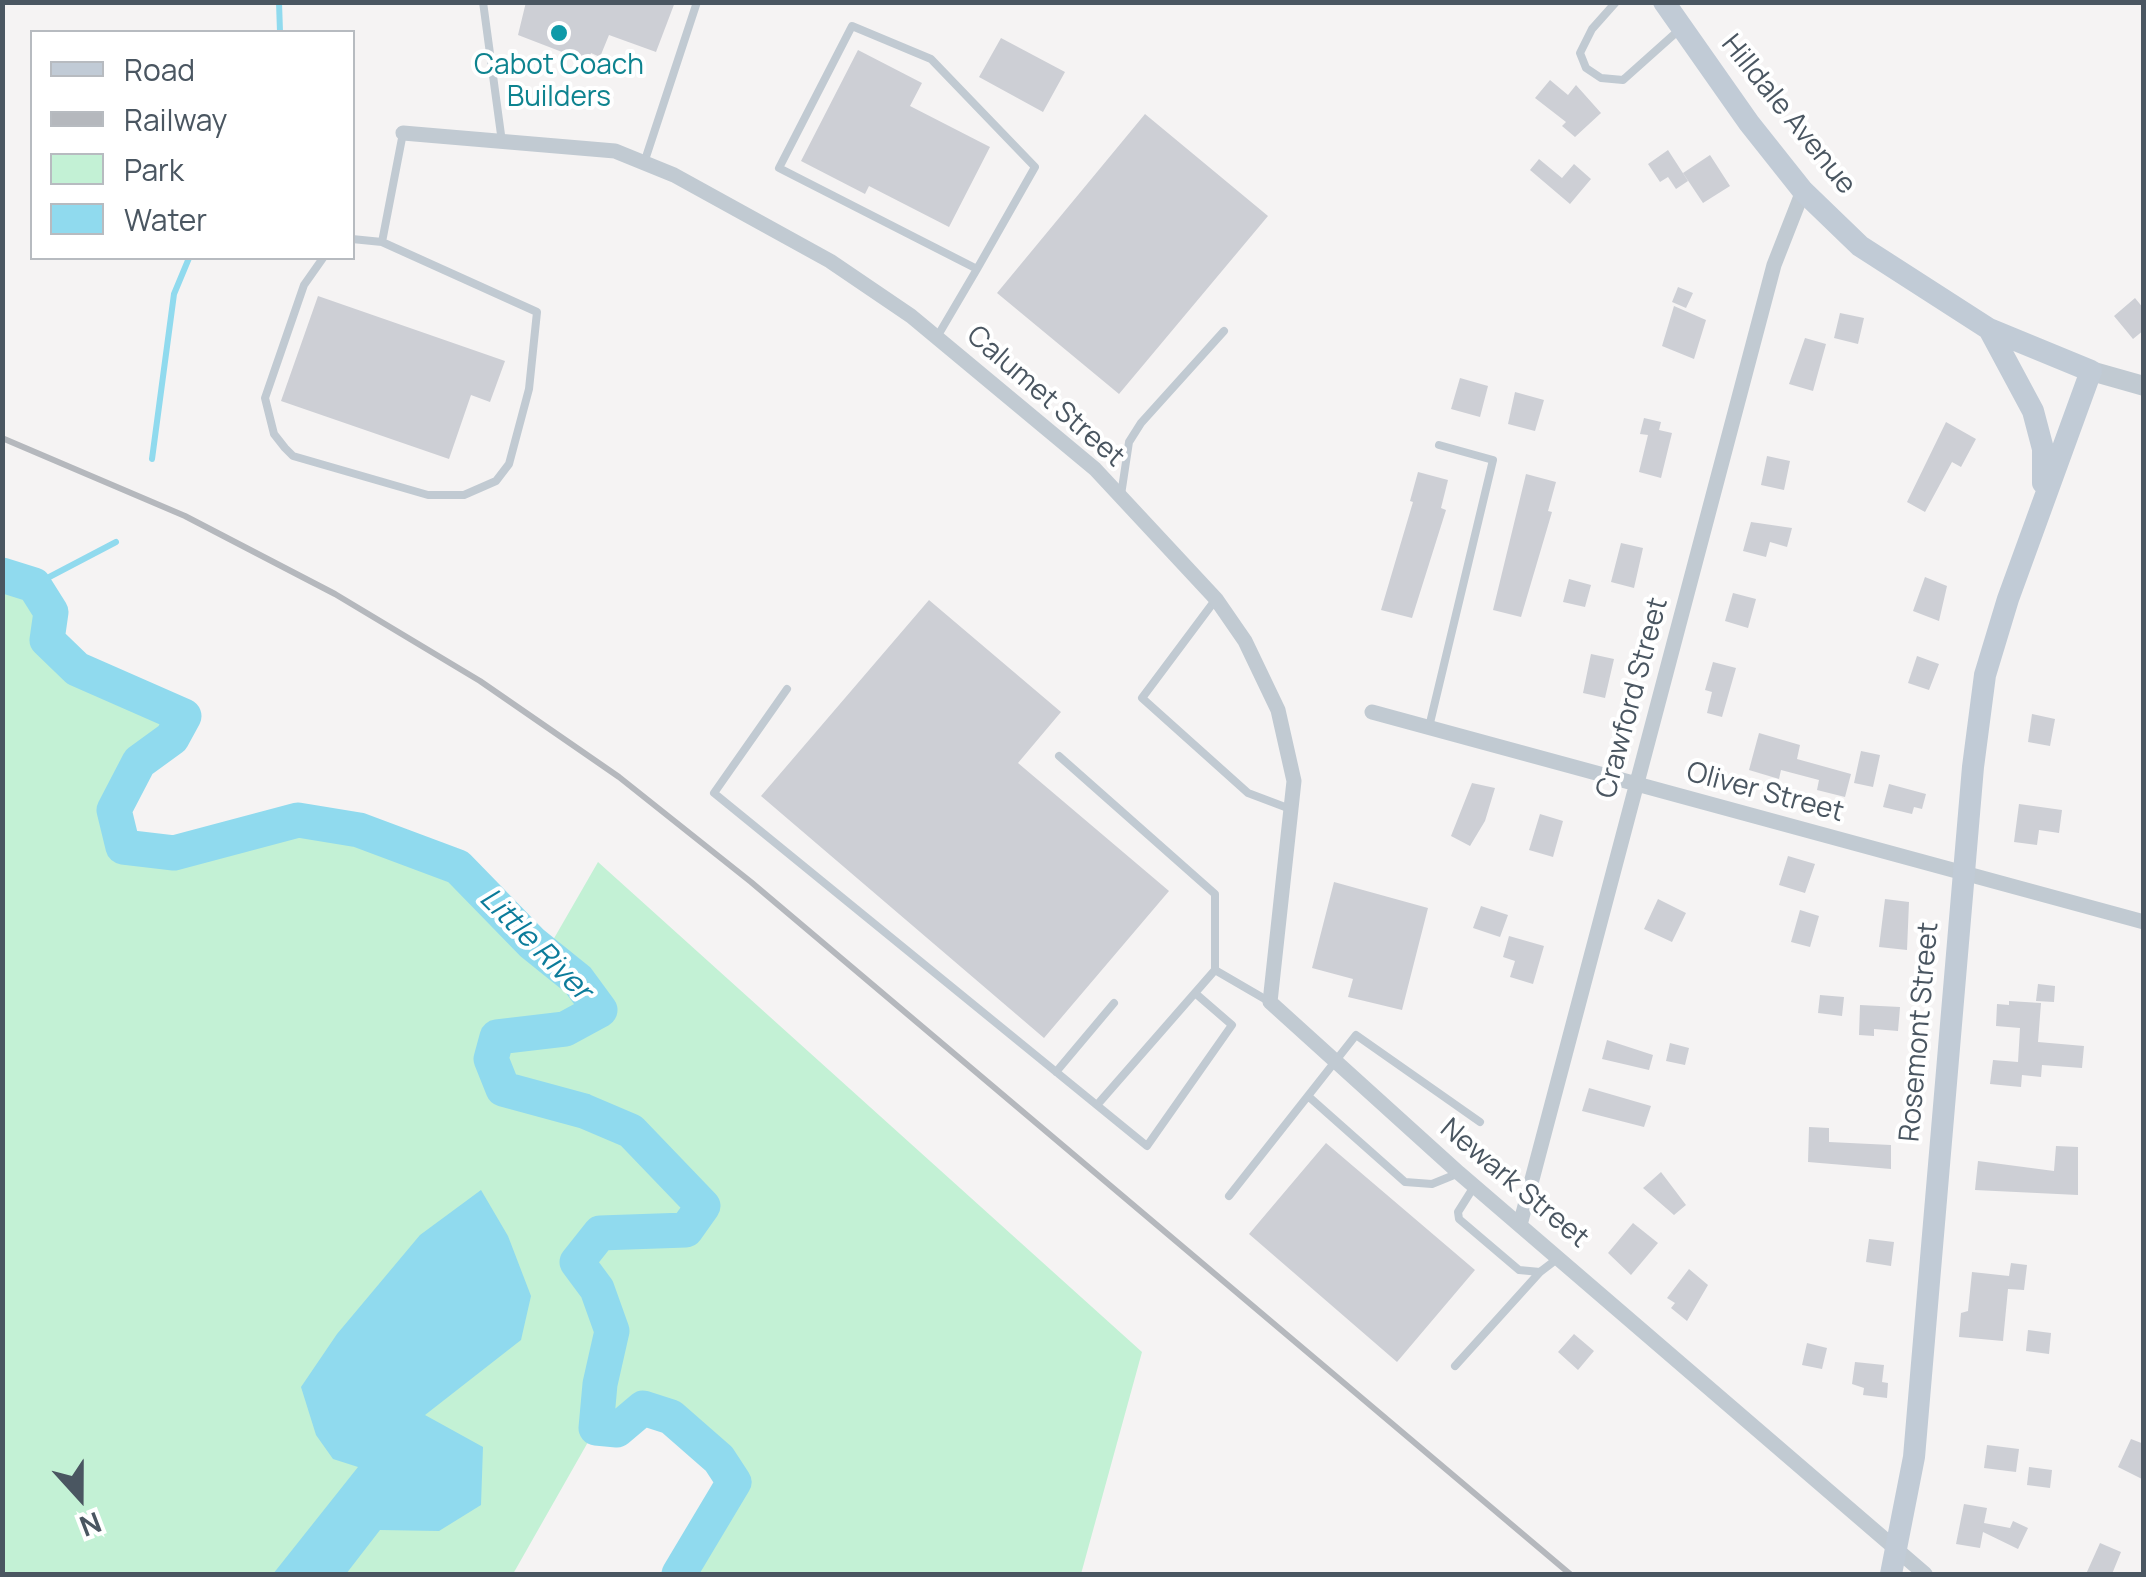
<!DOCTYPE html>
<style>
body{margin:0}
#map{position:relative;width:2146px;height:1577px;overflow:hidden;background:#f5f3f3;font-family:Manrope,sans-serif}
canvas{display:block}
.frame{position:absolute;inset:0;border:5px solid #4a5661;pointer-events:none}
.legend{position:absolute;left:30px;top:30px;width:325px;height:230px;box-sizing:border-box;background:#fff;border:2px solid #b7bbc0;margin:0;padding:12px 18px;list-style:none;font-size:30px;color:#4a5661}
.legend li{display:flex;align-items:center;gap:20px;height:50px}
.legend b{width:50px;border:2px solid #b7bbc0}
.north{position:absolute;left:30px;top:1447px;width:100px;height:100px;-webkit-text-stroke:8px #fff;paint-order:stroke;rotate:159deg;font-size:28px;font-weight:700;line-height:40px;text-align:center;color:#4a5661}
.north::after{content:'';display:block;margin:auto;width:35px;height:45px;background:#4a5661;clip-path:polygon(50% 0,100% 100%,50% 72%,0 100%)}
</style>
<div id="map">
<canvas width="2146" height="1577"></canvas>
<div class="frame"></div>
<ul class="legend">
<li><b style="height:12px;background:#c1cbd6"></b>Road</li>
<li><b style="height:12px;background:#b5b8bd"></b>Railway</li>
<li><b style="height:28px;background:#c3f1d5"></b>Park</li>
<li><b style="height:28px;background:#90daee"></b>Water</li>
</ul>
<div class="north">N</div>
</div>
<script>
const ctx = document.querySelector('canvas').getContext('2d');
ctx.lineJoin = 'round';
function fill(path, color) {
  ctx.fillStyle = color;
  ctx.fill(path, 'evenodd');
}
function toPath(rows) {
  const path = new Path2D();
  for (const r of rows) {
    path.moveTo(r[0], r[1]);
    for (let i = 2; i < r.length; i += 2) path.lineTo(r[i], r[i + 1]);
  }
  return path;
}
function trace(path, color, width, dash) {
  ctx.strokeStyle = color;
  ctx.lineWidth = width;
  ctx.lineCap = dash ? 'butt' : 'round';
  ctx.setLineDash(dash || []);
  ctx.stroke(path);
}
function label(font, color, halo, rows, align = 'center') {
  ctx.font = font + ' Manrope,sans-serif';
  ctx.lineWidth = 8;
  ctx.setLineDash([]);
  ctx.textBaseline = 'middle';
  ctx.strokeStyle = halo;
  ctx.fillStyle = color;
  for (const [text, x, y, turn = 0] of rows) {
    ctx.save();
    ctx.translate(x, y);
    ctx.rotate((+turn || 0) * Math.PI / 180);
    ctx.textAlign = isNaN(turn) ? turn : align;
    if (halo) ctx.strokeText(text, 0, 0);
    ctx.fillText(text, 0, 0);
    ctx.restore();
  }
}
const green = toPath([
 [2,575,34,585,51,612,48,640,77,669,184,716,139,762,115,809,123,847,174,853,298,820,456,857,545,954,598,862,1142,1352,1081,1574,679,1574,734,1482,719,1459,671,1417,643,1408,617,1430,596,1428,513,1574,3,1574]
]);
const water = toPath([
 [481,1190,508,1236,531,1296,521,1340,425,1415,483,1447,481,1505,439,1531,380,1530,346,1574,273,1574,358,1467,333,1459,316,1435,301,1387,337,1334,420,1235]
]);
const stream = toPath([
 [279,2,280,32],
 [152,459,174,294,189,258],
 [34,585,116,542]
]);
const river = toPath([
 [2,575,34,585,51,612,47,640,77,669,184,716,172,738,139,762,114,810,123,847,174,853,298,820,359,830,458,867,532,943,578,980,600,1010,565,1029,497,1037,491,1059,503,1089,584,1111,631,1131,703,1206,686,1230,600,1233,577,1262,597,1289,612,1331,600,1384,596,1428,617,1430,643,1408,671,1417,719,1459,734,1482,679,1574]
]);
const building = toPath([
 [526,2,675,2,656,52,609,35,600,57,591,53,588,62,518,35],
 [1001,38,1065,72,1043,112,979,77],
 [858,50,922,83,910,106,990,147,949,227,869,186,865,194,801,161],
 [1550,80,1568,95,1576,85,1601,113,1575,137,1562,126,1566,122,1535,98],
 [1145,114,1268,216,1119,394,997,293],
 [1668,150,1688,181,1676,189,1668,177,1660,182,1648,164],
 [1710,155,1730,186,1703,203,1683,173],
 [1539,159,1562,178,1574,164,1591,179,1570,204,1530,170],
 [1678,287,1693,293,1686,308,1672,302],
 [318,296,505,361,490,402,471,395,449,459,281,401],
 [2135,298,2144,309,2144,330,2133,339,2114,316],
 [1674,306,1706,320,1694,359,1662,346],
 [1840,313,1864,318,1858,344,1834,338],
 [1805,338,1826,344,1813,391,1789,384],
 [1460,378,1488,386,1480,417,1451,409],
 [1515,392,1544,400,1535,431,1508,424],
 [1644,418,1661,422,1659,430,1672,433,1661,478,1639,472,1648,435,1640,434],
 [1946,422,1976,439,1961,467,1952,462,1925,512,1907,502],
 [1767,456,1790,461,1784,490,1761,485],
 [1418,472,1448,480,1441,508,1446,510,1412,618,1381,610,1413,502,1410,501],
 [1526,474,1556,482,1548,511,1552,512,1521,617,1493,610],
 [1751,522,1792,528,1787,547,1770,542,1766,557,1743,551],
 [1621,543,1643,548,1634,588,1611,582],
 [1925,577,1947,586,1939,621,1913,611],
 [1569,579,1591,585,1585,607,1563,602],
 [1733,593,1756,599,1748,628,1725,621],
 [929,600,1061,712,1018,763,1169,891,1044,1038,761,796],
 [1591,654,1614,659,1605,698,1583,693],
 [1917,656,1939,664,1929,690,1908,683],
 [1713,662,1736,668,1722,717,1707,713,1712,692,1705,690],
 [2032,714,2055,719,2050,746,2028,742],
 [1759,733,1800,745,1797,759,1851,774,1845,797,1817,790,1819,780,1781,770,1779,779,1749,770],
 [1861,751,1880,755,1873,787,1854,783],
 [1472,783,1495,788,1485,821,1470,846,1451,836],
 [1889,784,1926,794,1922,809,1914,807,1912,814,1883,807],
 [2019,804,2062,810,2059,833,2039,830,2037,845,2014,842],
 [1540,814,1563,821,1553,857,1529,850],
 [1788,856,1815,864,1805,893,1779,885],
 [1334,882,1428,908,1402,1010,1348,997,1353,979,1312,968],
 [1658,899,1686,913,1672,942,1644,929],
 [1885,899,1909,902,1907,950,1879,947],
 [1481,906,1508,915,1500,937,1473,928],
 [1800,910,1819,916,1810,947,1791,942],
 [1509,936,1544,946,1533,984,1510,977,1515,961,1503,957],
 [2038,984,2055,986,2054,1002,2036,1001],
 [1820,995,1844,997,1842,1016,1818,1013],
 [2009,1001,2041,1003,2038,1042,2084,1046,2082,1068,2042,1065,2041,1077,2022,1075,2021,1087,1990,1084,1993,1060,2018,1062,2020,1028,1996,1026,1997,1004,2009,1005],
 [1860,1005,1900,1007,1898,1031,1874,1029,1874,1036,1859,1035],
 [1607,1040,1653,1055,1649,1070,1602,1059],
 [1670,1043,1689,1048,1685,1065,1666,1061],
 [1589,1088,1651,1106,1644,1127,1582,1111],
 [1809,1127,1829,1128,1829,1142,1891,1145,1891,1169,1808,1162],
 [1326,1143,1475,1270,1397,1362,1249,1234],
 [2056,1146,2078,1147,2078,1195,1975,1190,1978,1161,2054,1171],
 [1661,1172,1686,1205,1674,1215,1643,1188],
 [1633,1223,1658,1243,1631,1275,1608,1253],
 [1869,1239,1894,1242,1891,1266,1866,1262],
 [2011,1263,2027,1265,2024,1290,2008,1289,2003,1341,1959,1337,1961,1313,1968,1311,1972,1272,2009,1276],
 [1689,1269,1708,1285,1687,1321,1671,1308,1675,1303,1667,1298],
 [2028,1330,2051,1333,2049,1354,2026,1351],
 [1574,1334,1594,1351,1578,1370,1558,1352],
 [1807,1343,1827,1348,1822,1369,1802,1365],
 [1855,1362,1884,1365,1882,1382,1888,1383,1887,1398,1863,1395,1864,1388,1852,1384],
 [2131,1439,2144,1444,2144,1480,2118,1467],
 [1987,1445,2019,1449,2016,1472,1984,1468],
 [2029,1467,2052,1470,2050,1488,2027,1485],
 [1964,1504,1987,1508,1984,1523,2010,1528,2013,1521,2028,1528,2018,1549,1983,1532,1980,1548,1956,1544],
 [2100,1543,2121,1552,2112,1574,2086,1574]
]);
const service = toPath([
 [483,2,502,142],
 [1616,2,1592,29,1580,53,1586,68,1601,78,1623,80,1679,30],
 [644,163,697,2],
 [382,242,403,133],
 [323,258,304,285,265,398,274,434,285,448,293,456,428,495,464,495,496,481,509,464,529,389,537,312,382,242,352,239],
 [937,337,977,269,1035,167,931,59,852,26,779,168,977,269],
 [1121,495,1129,442,1141,423,1224,331],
 [1216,599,1142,698,1248,793,1293,810],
 [787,689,714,793,1147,1146,1232,1025,1195,993],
 [1429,727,1493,460,1439,445],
 [1059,756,1215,894,1215,970,1270,1002],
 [1056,1072,1114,1003],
 [1308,1096,1405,1182,1432,1184,1459,1173],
 [1097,1105,1215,970],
 [1475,1185,1458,1212,1459,1219,1519,1270,1540,1272,1557,1259],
 [1229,1196,1356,1035,1480,1122],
 [1455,1366,1540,1272]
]);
const minor = toPath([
 [403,133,615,151,674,175,830,261,911,316,1095,469,1216,599,1245,641,1278,710,1294,781,1270,1002,1459,1173,1925,1574],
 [1372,712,2144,922],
 [1521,1221,1774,265,1803,191]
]);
const tertiary = toPath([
 [2091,371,2144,386]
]);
const secondary = toPath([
 [1664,2,1749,123,1803,191,1860,246,1989,329,2091,371,2008,599,1985,675,1973,767,1914,1457,1891,1574],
 [1989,329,2033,411,2043,449,2043,483]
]);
const rail = toPath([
 [2,438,185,516,335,594,480,681,619,777,751,882,1570,1574]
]);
const markers = [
 [559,33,10,"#0f9aa8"]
];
const cultureNames = [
 ["Cabot Coach",559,66],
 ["Builders",559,98]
];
const streetNames = [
 ["Hilldale Avenue",1788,115,51],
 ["Calumet Street",1045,397,41],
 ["Crawford Street",1633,698,-75],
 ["Oliver Street",1765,793,15],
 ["Rosemont Street",1920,1032,-85],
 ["Newark Street",1514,1184,40]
];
const waterNames = [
 ["Little River",535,945,45]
];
fill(green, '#c3f1d5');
fill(water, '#90daee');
trace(stream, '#90daee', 6);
trace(river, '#90daee', 35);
fill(building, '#cdcfd5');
trace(service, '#c1cad2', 8);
trace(minor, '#c1cad2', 15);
trace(tertiary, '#c1cad2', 20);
trace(secondary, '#c1cbd6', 22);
trace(rail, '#b5b8bd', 6);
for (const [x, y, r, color] of markers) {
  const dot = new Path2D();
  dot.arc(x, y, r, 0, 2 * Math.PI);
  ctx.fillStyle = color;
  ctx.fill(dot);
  trace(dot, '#fff', 4);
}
label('28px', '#0d838f', '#fff', cultureNames);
label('28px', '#4a5661', '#fff', streetNames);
label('italic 30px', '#0c7c9b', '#fff', waterNames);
</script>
